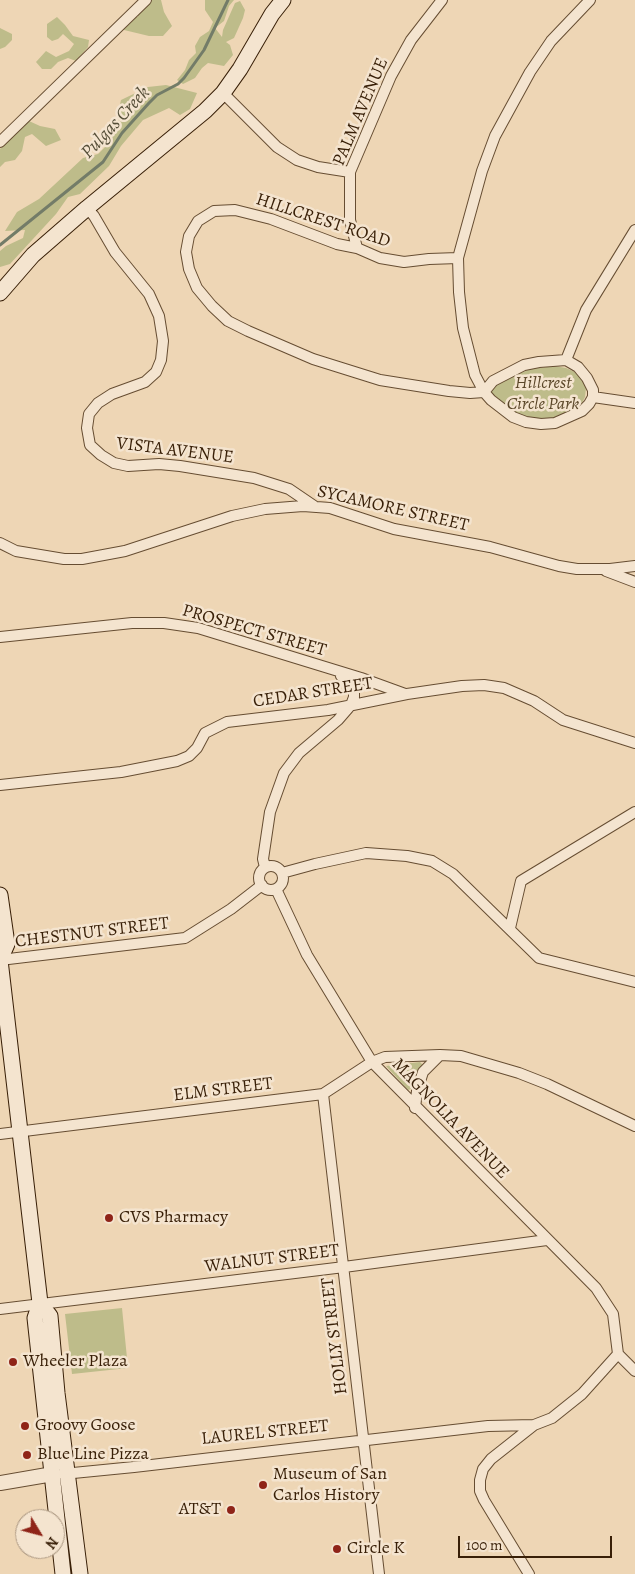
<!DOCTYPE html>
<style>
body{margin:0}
#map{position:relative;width:635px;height:1574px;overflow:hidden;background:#eed6b5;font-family:Alegreya,serif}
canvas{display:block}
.north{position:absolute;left:15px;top:1509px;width:50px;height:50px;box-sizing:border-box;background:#f4e4cf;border:1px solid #a9957f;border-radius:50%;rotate:127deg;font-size:14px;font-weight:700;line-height:20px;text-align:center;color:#381f07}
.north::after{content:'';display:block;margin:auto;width:18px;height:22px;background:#8f2418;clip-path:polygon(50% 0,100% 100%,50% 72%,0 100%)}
.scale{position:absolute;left:458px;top:1536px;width:154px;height:22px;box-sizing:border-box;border:2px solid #381f07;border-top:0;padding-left:6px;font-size:15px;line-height:18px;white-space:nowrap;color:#381f07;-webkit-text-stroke:4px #f4e4cf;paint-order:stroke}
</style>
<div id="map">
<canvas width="635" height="1574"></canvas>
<div class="north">N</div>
<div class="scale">100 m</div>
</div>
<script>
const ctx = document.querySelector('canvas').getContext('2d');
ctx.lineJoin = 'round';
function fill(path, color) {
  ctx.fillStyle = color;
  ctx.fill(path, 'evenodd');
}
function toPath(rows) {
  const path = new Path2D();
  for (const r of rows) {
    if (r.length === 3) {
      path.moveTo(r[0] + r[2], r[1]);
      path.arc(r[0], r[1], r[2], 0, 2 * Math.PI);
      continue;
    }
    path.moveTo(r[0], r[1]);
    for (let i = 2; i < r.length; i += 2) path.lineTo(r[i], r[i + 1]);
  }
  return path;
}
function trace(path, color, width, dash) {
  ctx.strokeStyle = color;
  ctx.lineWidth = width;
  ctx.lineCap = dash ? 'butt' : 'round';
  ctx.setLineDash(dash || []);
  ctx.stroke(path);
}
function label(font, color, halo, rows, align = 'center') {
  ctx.font = font + ' Alegreya,serif';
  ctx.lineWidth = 5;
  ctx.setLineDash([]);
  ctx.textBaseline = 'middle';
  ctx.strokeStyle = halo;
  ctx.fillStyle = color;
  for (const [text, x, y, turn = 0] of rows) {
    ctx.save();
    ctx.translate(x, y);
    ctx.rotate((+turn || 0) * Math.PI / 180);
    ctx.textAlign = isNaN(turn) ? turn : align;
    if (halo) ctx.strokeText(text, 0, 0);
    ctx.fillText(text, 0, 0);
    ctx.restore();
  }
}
const green = toPath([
 [143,0,161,0,164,12,172,26,163,36,149,36,124,30,122,21,127,17,138,17,137,6],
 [205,0,234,0,229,6,224,21,215,28,222,37,223,30,235,3,240,1,245,10,243,18,234,38,226,42,230,45,233,55,224,66,208,63,202,68,195,78,183,84,177,80,185,70,189,60,196,53,195,46,200,37,209,31,213,22,205,10],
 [57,17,65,25,73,36,89,40,88,47,76,61,68,58,58,62,51,69,42,69,36,62,46,51,56,57,69,51,74,44,63,34,58,39,52,41,47,37,47,24],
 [0,28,12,34,12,40,5,47,0,49],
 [166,85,197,93,190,109,180,115,169,108,143,120,121,146,109,166,80,194,68,197,56,214,10,264,0,267,0,251,6,246,23,238,25,230,5,231,17,212,39,199,83,158,98,154,107,145,104,131,113,132,121,126,117,117,121,100,148,87],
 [29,121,40,126,55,129,61,140,46,146,32,134,25,137,22,151,15,160,5,162,0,167,0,149,6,142],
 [555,366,566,368,575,372,583,378,586,388,585,397,581,405,574,411,564,416,545,420,519,416,490,396,491,391,493,387,516,375,530,369],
 [420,1062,423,1065,416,1074,413,1086,411,1089,408,1090,386,1066],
 [122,1308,128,1368,72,1374,65,1314]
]);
const stream = toPath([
 [0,245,103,162,122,133,149,103,157,95,178,84,184,78,204,50,228,0]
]);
const minor = toPath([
 [590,0,551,41,530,72,495,136,482,171,458,258,459,292,463,328,475,375,484,392,491,400,513,417,526,422,541,424,555,423,582,411,589,404,593,397],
 [223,93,277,147,297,160,318,167,350,172],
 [0,142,146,0],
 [87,208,94,216,115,252,149,294,159,316,163,341,161,360,156,372,145,382,112,394,98,403,89,414,87,428,90,445,101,455,114,463,128,466,159,464,180,466,254,478,289,489,314,506],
 [357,248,350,220,350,172,391,76,411,40,442,0],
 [458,258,429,259,404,262,380,258,357,248,337,244,271,219,235,210,214,211,198,221,189,236,186,252,189,269,197,288,212,306,228,321,248,331,313,359,380,380,449,391,470,393,484,392],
 [566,360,586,310,635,230],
 [484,392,493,381,524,365,539,362,566,360,578,367,587,378,593,390,593,397],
 [593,397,635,403],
 [0,543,16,551,64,559,82,559,125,551,232,516,265,509,303,506,330,508,394,529,490,547,559,566,577,569,610,569,635,566],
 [606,571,635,582],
 [0,637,132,623,164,623,198,628,361,678,405,694],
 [0,785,121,772,177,761,189,756,197,748,205,733,227,722,328,710,407,694,462,686,484,685,504,688,534,701,563,720,635,743],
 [271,878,12],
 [265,867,263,859,270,812,284,773,299,753,338,720,351,705,354,697,354,687,349,680,341,676],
 [282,873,315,864,366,853,407,856,432,861,453,874,539,958,635,982],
 [276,889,307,955,372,1062,596,1288,613,1314,618,1354],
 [510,928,521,881,635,812],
 [0,960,185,938,231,909,262,885],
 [323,1094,379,1574],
 [415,1108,417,1091,423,1072,440,1055],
 [0,1134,323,1094,372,1062,385,1057,440,1055,461,1056,519,1073,547,1084,635,1126],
 [0,1309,344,1267,547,1240],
 [618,1354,635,1371],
 [63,1474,134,1467,488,1426,534,1425],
 [529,1574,484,1500,480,1491,480,1480,483,1469,491,1459,534,1425,552,1418,582,1394,618,1354]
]);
const tertiary = toPath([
 [0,1483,53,1474]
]);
const secondary = toPath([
 [0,293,33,255,87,208,205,111,223,93,240,69,272,14,283,0],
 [0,895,7,944,0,960],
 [0,960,40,1303,35,1318,63,1574],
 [40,1303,50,1316,57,1393,80,1574]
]);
const markers = [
 [109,1218,5,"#8f2418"],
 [13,1362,5,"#8f2418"],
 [25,1426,5,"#8f2418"],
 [27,1455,5,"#8f2418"],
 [263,1485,5,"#8f2418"],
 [231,1510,5,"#8f2418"],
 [337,1549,5,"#8f2418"]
];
const streetNames = [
 ["PALM AVENUE",361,112,-67],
 ["HILLCREST ROAD",323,221,18],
 ["VISTA AVENUE",175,451,7],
 ["SYCAMORE STREET",393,509,13],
 ["PROSPECT STREET",254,631,16],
 ["CEDAR STREET",313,693,-9],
 ["CHESTNUT STREET",92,933,-7],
 ["ELM STREET",223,1090,-7],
 ["MAGNOLIA AVENUE",450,1119,46],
 ["WALNUT STREET",272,1259,-7],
 ["HOLLY STREET",335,1336,-97],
 ["LAUREL STREET",265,1433,-6]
];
const parkNames = [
 ["Hillcrest",543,384],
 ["Circle Park",543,405]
];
const poiNames = [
 ["CVS Pharmacy",119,1218],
 ["Wheeler Plaza",23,1362],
 ["Groovy Goose",35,1426],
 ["Blue Line Pizza",37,1455],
 ["Museum of San",273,1475],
 ["Carlos History",273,1496],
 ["AT&T",221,1510,"right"],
 ["Circle K",347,1549]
];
const waterNames = [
 ["Pulgas Creek",116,123,-47]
];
fill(green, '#bebc8a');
trace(stream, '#737c68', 3);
trace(minor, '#664d32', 12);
trace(tertiary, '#664d32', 16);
trace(secondary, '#381f07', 17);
trace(minor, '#f4e4cf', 10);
trace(tertiary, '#f4e4cf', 14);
trace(secondary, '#f4e4cf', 15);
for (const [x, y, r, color] of markers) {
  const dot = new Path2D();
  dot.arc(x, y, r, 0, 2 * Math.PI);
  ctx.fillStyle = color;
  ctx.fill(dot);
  trace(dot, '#f4e4cf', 2);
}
label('18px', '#381f07', '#f4e4cf', streetNames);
label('italic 18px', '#5a4628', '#f4e4cf', parkNames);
label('18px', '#381f07', '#f4e4cf', poiNames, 'left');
label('italic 19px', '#554e38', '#f4e4cf', waterNames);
</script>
